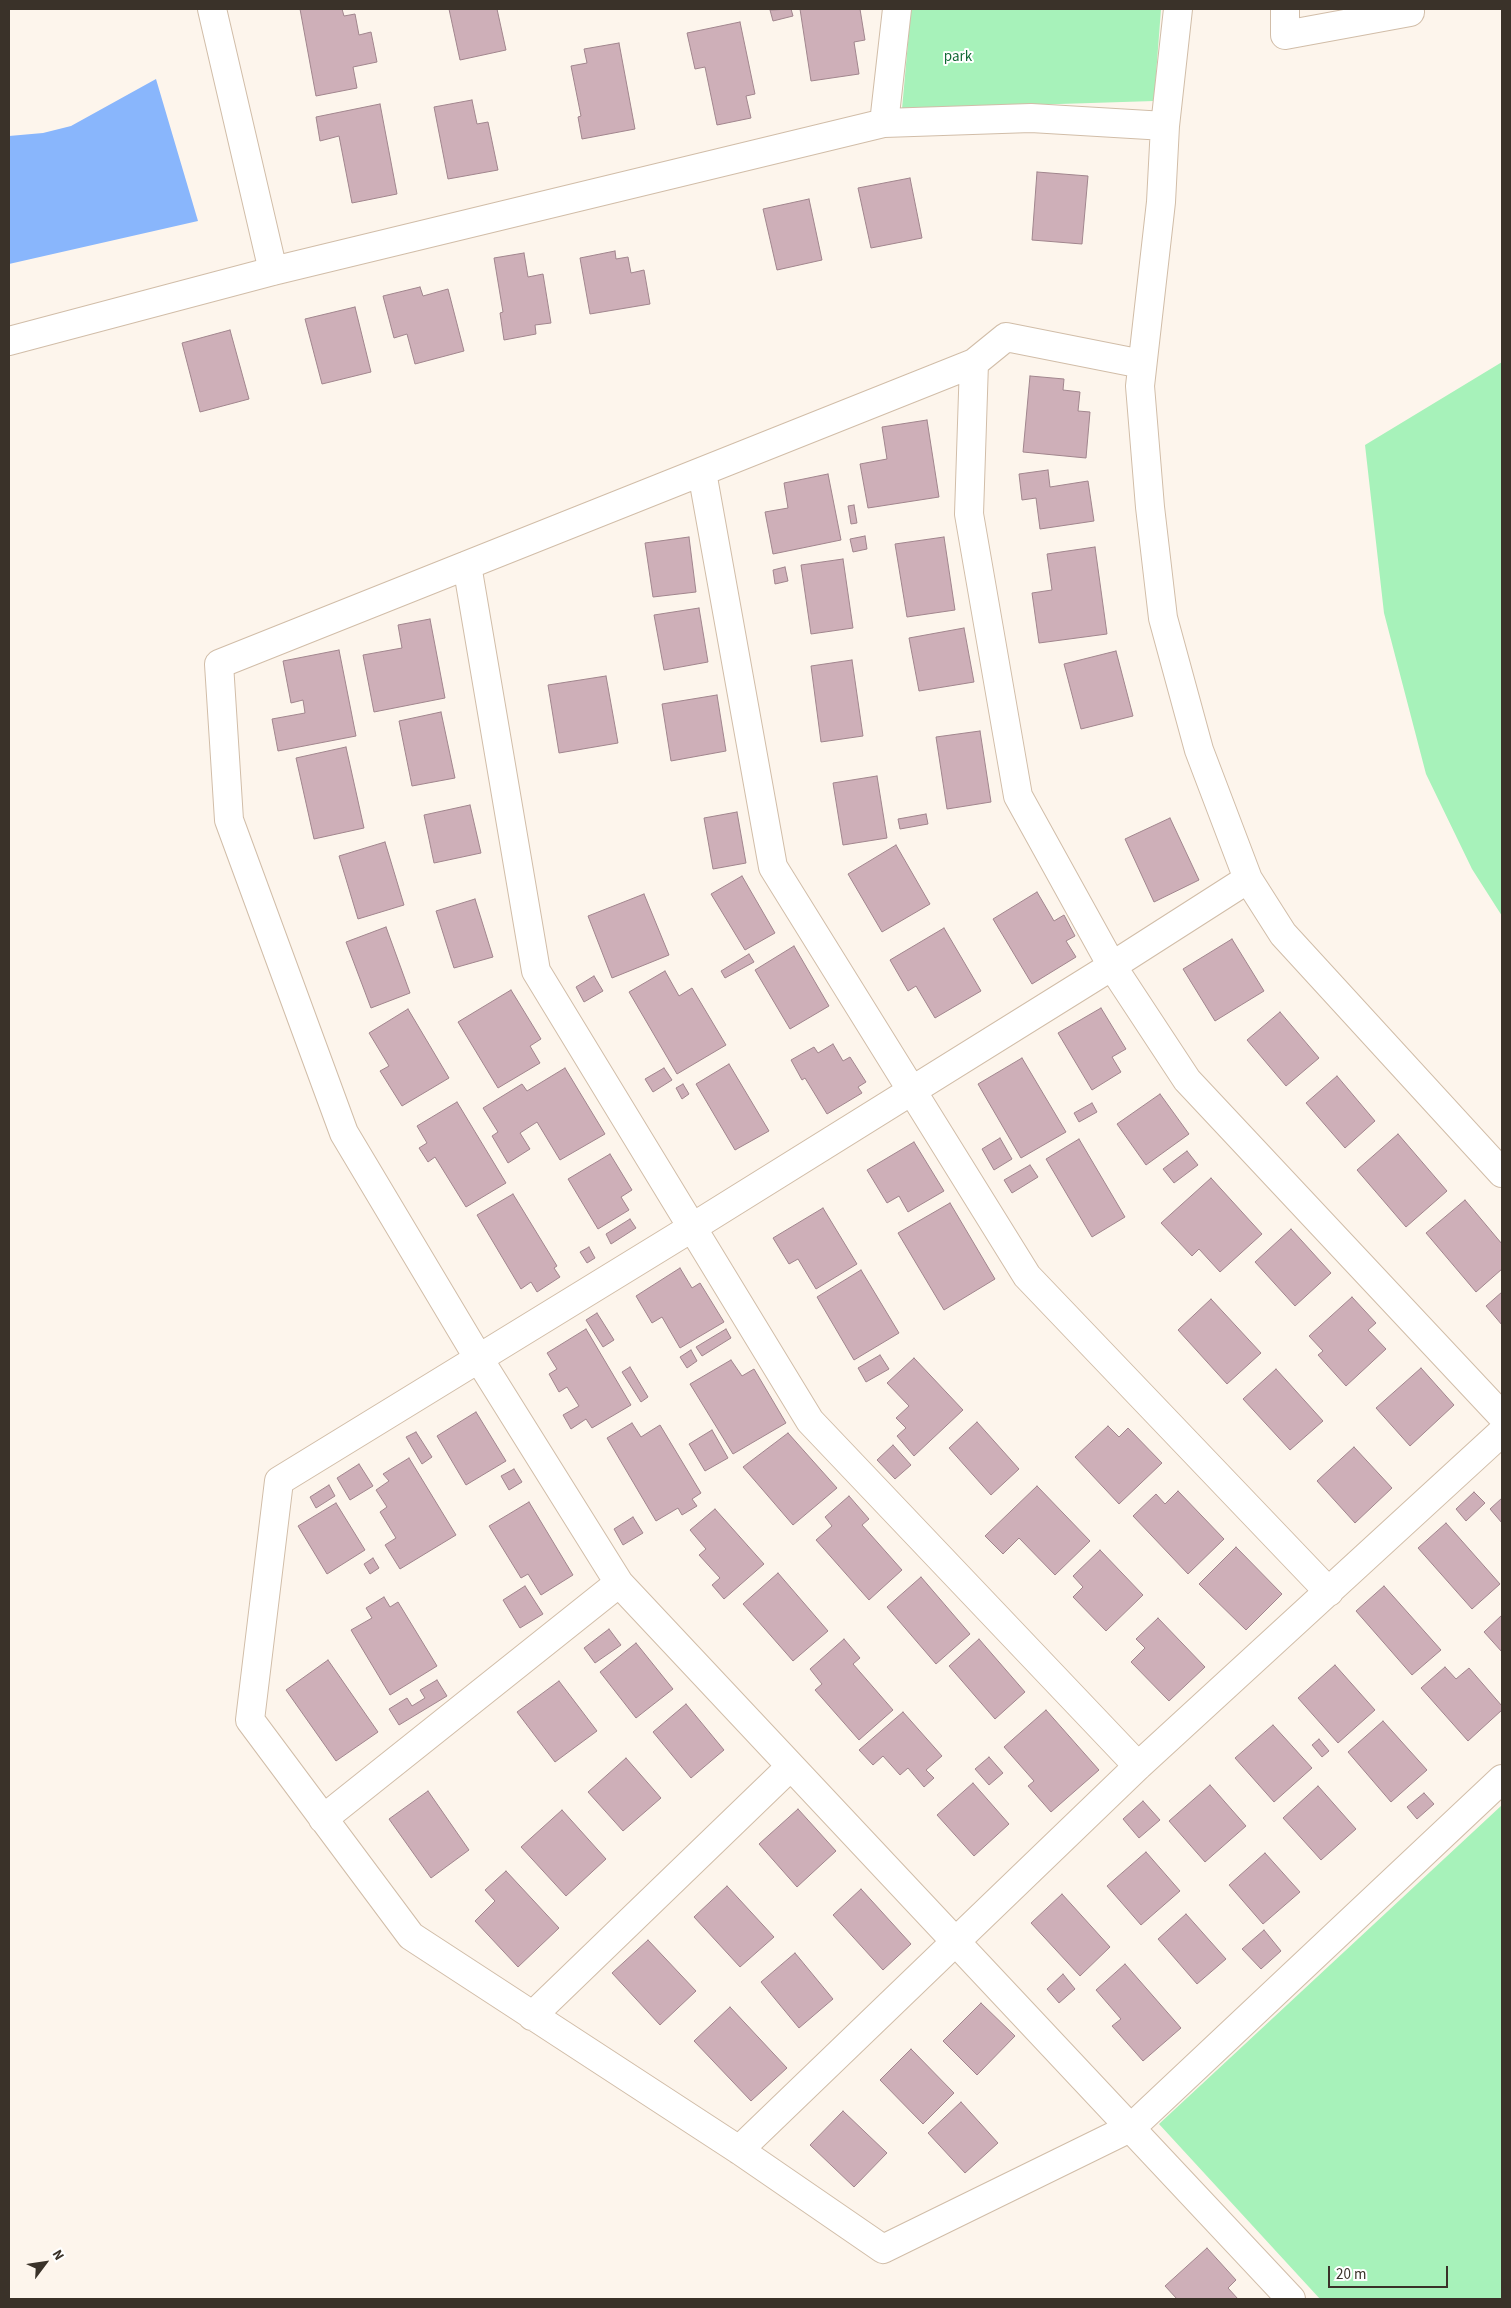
<!DOCTYPE html>
<style>
body{margin:0}
#map{position:relative;width:1511px;height:2308px;overflow:hidden;background:#fdf5ec;font-family:"Source Sans 3",sans-serif}
canvas{display:block}
.frame{position:absolute;inset:0;border:10px solid #3a3229;pointer-events:none}
.north{position:absolute;left:20px;top:2238px;width:50px;height:50px;-webkit-text-stroke:4px #fff;paint-order:stroke;rotate:59deg;font-size:14px;font-weight:700;line-height:20px;text-align:center;color:#3a3229}
.north::after{content:'';display:block;margin:auto;width:18px;height:22px;background:#3a3229;clip-path:polygon(50% 0,100% 100%,50% 72%,0 100%)}
.scale{position:absolute;left:1328px;top:2266px;width:120px;height:22px;box-sizing:border-box;border:2px solid #3a3229;border-top:0;padding-left:6px;font-size:15px;line-height:18px;white-space:nowrap;color:#3a3229;-webkit-text-stroke:4px #fff;paint-order:stroke}
</style>
<div id="map">
<canvas width="1511" height="2308"></canvas>
<div class="frame"></div>
<div class="north">N</div>
<div class="scale">20 m</div>
</div>
<script>
const ctx = document.querySelector('canvas').getContext('2d');
ctx.lineJoin = 'round';
function fill(path, color) {
  ctx.fillStyle = color;
  ctx.fill(path, 'evenodd');
}
function toPath(rows) {
  const path = new Path2D();
  for (const r of rows) {
    path.moveTo(r[0], r[1]);
    for (let i = 2; i < r.length; i += 2) path.lineTo(r[i], r[i + 1]);
  }
  return path;
}
function trace(path, color, width, dash) {
  ctx.strokeStyle = color;
  ctx.lineWidth = width;
  ctx.lineCap = dash ? 'butt' : 'round';
  ctx.setLineDash(dash || []);
  ctx.stroke(path);
}
function label(font, color, halo, rows, align = 'center') {
  ctx.font = font + ' "Source Sans 3",sans-serif';
  ctx.lineWidth = 4;
  ctx.setLineDash([]);
  ctx.textBaseline = 'middle';
  ctx.strokeStyle = halo;
  ctx.fillStyle = color;
  for (const [text, x, y, turn = 0] of rows) {
    ctx.save();
    ctx.translate(x, y);
    ctx.rotate((+turn || 0) * Math.PI / 180);
    ctx.textAlign = isNaN(turn) ? turn : align;
    if (halo) ctx.strokeText(text, 0, 0);
    ctx.fillText(text, 0, 0);
    ctx.restore();
  }
}
const green = toPath([
 [911,9,1161,9,1154,101,902,109],
 [1502,362,1502,916,1472,869,1426,774,1384,613,1365,445],
 [1502,1805,1502,2299,1320,2299,1159,2124]
]);
const water = toPath([
 [156,79,198,221,9,264,9,136,43,133,71,126]
]);
const building = toPath([
 [300,9,342,9,344,16,355,14,359,35,371,32,377,62,353,67,357,88,316,96,300,9],
 [449,9,497,9,506,50,460,60,449,9],
 [791,9,793,16,773,21,770,10,791,9],
 [800,9,860,9,865,40,854,42,859,74,811,81,800,9],
 [740,22,755,94,746,96,751,118,717,125,705,67,695,69,687,33,740,22],
 [619,43,635,129,582,139,578,117,581,116,571,66,587,63,584,49,619,43],
 [472,100,477,124,488,122,498,170,448,179,434,107,472,100],
 [380,104,397,194,352,203,339,136,320,141,316,117,380,104],
 [1037,172,1088,176,1082,244,1032,240,1037,172],
 [910,178,922,238,871,248,858,188,910,178],
 [809,199,822,260,777,270,763,209,809,199],
 [615,251,616,259,628,257,631,273,644,270,650,304,590,314,580,258,615,251],
 [524,253,528,277,543,274,551,323,535,325,536,334,504,340,500,313,503,312,494,258,524,253],
 [420,287,423,296,448,289,464,351,415,364,407,334,394,338,383,296,420,287],
 [355,307,371,372,322,384,305,319,355,307],
 [230,330,249,399,200,412,182,343,230,330],
 [1030,376,1064,379,1063,390,1080,392,1078,411,1090,412,1086,458,1023,452,1030,376],
 [927,420,939,497,868,508,860,464,887,459,882,427,927,420],
 [1048,470,1050,487,1088,481,1094,521,1040,529,1036,498,1022,500,1019,474,1048,470],
 [828,474,841,540,773,554,765,512,788,508,784,483,828,474],
 [854,505,857,523,851,524,848,506,854,505],
 [865,536,867,549,853,552,850,539,865,536],
 [689,537,696,592,653,597,645,543,689,537],
 [944,537,955,610,907,617,895,544,944,537],
 [1095,547,1107,634,1039,643,1032,593,1052,590,1047,554,1095,547],
 [843,559,853,628,811,634,801,565,843,559],
 [785,567,788,581,775,584,773,570,785,567],
 [699,608,708,662,664,670,654,615,699,608],
 [430,619,445,698,374,712,363,655,402,648,398,625,430,619],
 [964,628,974,682,919,691,909,638,964,628],
 [339,650,356,736,278,751,272,719,305,713,303,700,291,703,283,661,339,650],
 [1116,651,1133,716,1081,729,1064,664,1116,651],
 [852,660,863,736,821,742,811,666,852,660],
 [606,676,618,743,559,753,548,685,606,676],
 [717,695,726,751,671,761,662,704,717,695],
 [441,712,455,778,412,786,399,721,441,712],
 [980,731,991,802,947,809,936,737,980,731],
 [346,747,364,828,314,839,296,758,346,747],
 [877,776,887,838,843,845,833,783,877,776],
 [470,805,481,853,434,863,424,815,470,805],
 [737,812,746,863,713,869,704,818,737,812],
 [926,814,928,824,900,829,898,819,926,814],
 [1170,818,1199,880,1154,902,1125,839,1170,818],
 [385,842,404,905,358,919,339,856,385,842],
 [896,845,930,904,882,932,848,874,896,845],
 [742,876,775,933,745,950,711,894,742,876],
 [1037,892,1054,921,1064,915,1075,936,1066,941,1076,957,1032,984,993,919,1037,892],
 [644,894,669,955,612,978,588,916,644,894],
 [475,899,493,957,454,968,436,911,475,899],
 [386,927,410,993,371,1008,346,942,386,927],
 [944,928,981,991,935,1018,916,986,908,991,890,960,944,928],
 [1232,939,1264,991,1215,1021,1183,969,1232,939],
 [794,946,829,1006,790,1029,755,970,794,946],
 [749,954,754,962,725,978,721,971,749,954],
 [665,971,679,996,692,988,726,1045,677,1074,629,992,665,971],
 [594,976,603,991,584,1002,576,987,594,976],
 [511,990,541,1039,530,1046,540,1063,498,1088,458,1022,511,990],
 [1101,1008,1126,1049,1112,1057,1121,1072,1092,1090,1058,1033,1101,1008],
 [408,1009,449,1078,402,1106,380,1071,389,1066,369,1033,408,1009],
 [1280,1012,1319,1058,1286,1086,1247,1040,1280,1012],
 [833,1044,843,1061,850,1057,866,1082,858,1087,862,1093,827,1114,805,1078,802,1080,791,1060,814,1047,818,1053,833,1044],
 [1022,1058,1066,1132,1021,1158,978,1084,1022,1058],
 [729,1064,769,1131,735,1150,696,1084,729,1064],
 [565,1068,605,1134,560,1160,537,1122,520,1133,530,1149,508,1163,492,1136,498,1132,483,1108,522,1084,527,1091,565,1068],
 [664,1068,672,1080,653,1092,645,1079,664,1068],
 [1337,1076,1375,1121,1345,1148,1306,1103,1337,1076],
 [683,1084,689,1094,682,1099,676,1088,683,1084],
 [1160,1094,1189,1134,1146,1165,1117,1124,1160,1094],
 [457,1102,506,1183,466,1207,435,1157,428,1162,419,1148,427,1143,417,1126,457,1102],
 [1092,1103,1097,1112,1079,1122,1074,1113,1092,1103],
 [1398,1134,1447,1191,1406,1227,1357,1170,1398,1134],
 [1000,1138,1012,1159,994,1170,982,1149,1000,1138],
 [1079,1139,1125,1217,1092,1237,1046,1159,1079,1139],
 [914,1142,944,1191,908,1212,899,1196,887,1203,867,1170,914,1142],
 [1187,1151,1198,1165,1174,1183,1163,1169,1187,1151],
 [610,1154,632,1190,621,1197,629,1210,598,1229,568,1179,610,1154],
 [1030,1165,1038,1177,1012,1193,1004,1180,1030,1165],
 [1211,1178,1262,1234,1220,1272,1199,1249,1192,1256,1161,1223,1211,1178],
 [513,1194,557,1266,554,1268,560,1277,537,1292,531,1282,521,1289,477,1215,513,1194],
 [1465,1200,1502,1244,1502,1269,1476,1292,1426,1233,1465,1200],
 [950,1203,995,1279,944,1310,898,1233,950,1203],
 [823,1208,857,1264,816,1289,798,1259,789,1264,773,1238,823,1208],
 [630,1219,636,1228,611,1244,606,1234,630,1219],
 [1291,1229,1331,1273,1295,1306,1255,1262,1291,1229],
 [589,1247,595,1258,587,1263,580,1252,589,1247],
 [680,1268,692,1288,700,1283,724,1322,680,1348,662,1317,652,1323,636,1296,680,1268],
 [861,1270,899,1333,854,1360,817,1297,861,1270],
 [1502,1292,1502,1325,1486,1306,1502,1292],
 [1352,1297,1376,1323,1368,1330,1386,1349,1346,1386,1318,1355,1323,1351,1309,1336,1352,1297],
 [1211,1299,1261,1353,1227,1384,1178,1330,1211,1299],
 [597,1313,614,1340,603,1347,586,1320,597,1313],
 [586,1329,631,1405,592,1428,586,1419,571,1429,563,1415,579,1406,567,1387,559,1392,549,1374,557,1369,547,1353,586,1329],
 [726,1329,731,1338,702,1356,696,1347,726,1329],
 [691,1350,697,1361,687,1368,680,1357,691,1350],
 [880,1355,889,1369,866,1382,858,1368,880,1355],
 [914,1358,963,1410,914,1456,897,1436,906,1428,896,1418,909,1406,887,1383,914,1358],
 [731,1360,742,1376,754,1369,786,1423,733,1454,690,1384,731,1360],
 [630,1367,648,1397,641,1402,622,1372,630,1367],
 [1421,1368,1454,1405,1410,1446,1376,1408,1421,1368],
 [1276,1369,1323,1421,1290,1450,1243,1399,1276,1369],
 [476,1412,506,1461,466,1485,437,1436,476,1412],
 [977,1422,1019,1469,991,1495,949,1448,977,1422],
 [632,1423,641,1437,660,1425,701,1493,692,1499,697,1506,682,1515,678,1508,656,1521,607,1438,632,1423],
 [1108,1426,1119,1437,1128,1428,1162,1463,1119,1504,1075,1457,1108,1426],
 [712,1430,728,1458,705,1471,689,1444,712,1430],
 [416,1432,432,1457,422,1464,406,1437,416,1432],
 [788,1433,837,1488,793,1525,743,1467,788,1433],
 [893,1445,911,1465,895,1479,877,1460,893,1445],
 [1354,1447,1392,1488,1355,1523,1317,1481,1354,1447],
 [409,1458,456,1535,400,1569,385,1545,396,1538,380,1512,387,1507,376,1490,389,1481,383,1474,409,1458],
 [359,1464,373,1486,350,1500,337,1478,359,1464],
 [514,1469,522,1482,509,1490,501,1476,514,1469],
 [329,1485,335,1496,316,1508,310,1497,329,1485],
 [1037,1486,1090,1541,1055,1575,1019,1538,1003,1554,985,1536,1037,1486],
 [1178,1491,1224,1539,1188,1574,1133,1516,1156,1494,1165,1504,1178,1491],
 [1474,1492,1485,1503,1466,1521,1456,1509,1474,1492],
 [849,1496,869,1519,862,1525,902,1570,869,1600,816,1540,832,1526,825,1517,849,1496],
 [1502,1498,1502,1523,1490,1509,1502,1498],
 [529,1502,573,1575,541,1595,528,1574,521,1578,489,1526,529,1502],
 [336,1503,365,1550,327,1574,298,1526,336,1503],
 [715,1509,764,1564,724,1599,712,1585,720,1578,699,1555,706,1549,690,1530,715,1509],
 [633,1517,643,1533,623,1545,614,1529,633,1517],
 [1446,1523,1500,1584,1472,1609,1418,1548,1446,1523],
 [1236,1547,1282,1594,1246,1630,1199,1584,1236,1547],
 [1100,1550,1143,1595,1106,1631,1073,1597,1083,1587,1073,1576,1100,1550],
 [373,1558,379,1568,370,1574,364,1564,373,1558],
 [778,1573,828,1631,793,1661,743,1604,778,1573],
 [921,1577,970,1634,936,1664,887,1607,921,1577],
 [525,1586,543,1614,520,1628,503,1600,525,1586],
 [1384,1586,1441,1650,1412,1675,1356,1611,1384,1586],
 [384,1597,390,1607,398,1602,437,1666,390,1695,351,1630,372,1618,366,1608,384,1597],
 [1502,1615,1502,1652,1484,1632,1502,1615],
 [1158,1618,1205,1667,1169,1701,1131,1662,1145,1648,1136,1639,1158,1618],
 [609,1629,621,1645,595,1663,584,1648,609,1629],
 [844,1639,860,1658,853,1664,893,1710,859,1740,815,1690,822,1684,810,1669,844,1639],
 [979,1639,1025,1692,995,1719,949,1666,979,1639],
 [636,1643,673,1689,636,1718,600,1672,636,1643],
 [328,1660,378,1732,336,1761,286,1690,328,1660],
 [1335,1665,1375,1710,1338,1743,1298,1698,1335,1665],
 [1445,1667,1456,1679,1469,1668,1502,1706,1502,1710,1468,1741,1421,1688,1445,1667],
 [437,1680,447,1696,399,1725,389,1709,407,1698,412,1706,425,1698,420,1690,437,1680],
 [559,1681,597,1731,555,1762,517,1712,559,1681],
 [686,1704,724,1750,691,1778,653,1732,686,1704],
 [1046,1710,1099,1770,1051,1812,1028,1786,1034,1781,1004,1747,1046,1710],
 [903,1712,942,1756,926,1770,934,1778,924,1787,908,1768,900,1775,883,1756,873,1765,859,1750,903,1712],
 [1383,1721,1427,1770,1391,1802,1348,1752,1383,1721],
 [1273,1725,1312,1768,1274,1802,1235,1758,1273,1725],
 [1319,1739,1329,1751,1322,1757,1312,1745,1319,1739],
 [989,1757,1003,1773,989,1785,975,1769,989,1757],
 [626,1758,661,1798,623,1831,588,1792,626,1758],
 [973,1783,1009,1824,974,1856,937,1815,973,1783],
 [1210,1785,1246,1826,1205,1862,1169,1821,1210,1785],
 [1318,1786,1356,1829,1321,1860,1283,1818,1318,1786],
 [428,1791,469,1850,431,1878,389,1819,428,1791],
 [1424,1793,1434,1804,1417,1819,1407,1807,1424,1793],
 [1143,1801,1160,1820,1139,1838,1123,1819,1143,1801],
 [798,1809,836,1851,797,1887,759,1844,798,1809],
 [562,1810,606,1859,566,1896,521,1847,562,1810],
 [1146,1852,1180,1891,1141,1925,1107,1886,1146,1852],
 [1265,1853,1300,1892,1263,1924,1229,1885,1265,1853],
 [506,1871,559,1928,518,1967,475,1921,495,1901,485,1890,506,1871],
 [727,1886,774,1937,740,1967,694,1917,727,1886],
 [861,1889,911,1944,883,1970,833,1915,861,1889],
 [1062,1894,1110,1947,1080,1976,1031,1923,1062,1894],
 [1186,1914,1226,1959,1197,1984,1158,1939,1186,1914],
 [1264,1930,1281,1951,1261,1969,1242,1949,1264,1930],
 [648,1940,696,1991,660,2025,612,1973,648,1940],
 [795,1953,833,1999,799,2028,761,1982,795,1953],
 [1125,1964,1181,2028,1143,2061,1112,2026,1121,2019,1096,1990,1125,1964],
 [1063,1974,1075,1989,1059,2003,1047,1989,1063,1974],
 [981,2003,1015,2036,977,2075,943,2041,981,2003],
 [730,2007,787,2068,751,2101,694,2041,730,2007],
 [911,2049,954,2093,923,2124,880,2080,911,2049],
 [961,2102,998,2143,965,2173,928,2133,961,2102],
 [843,2111,887,2153,854,2187,810,2145,843,2111],
 [1207,2248,1236,2280,1228,2288,1238,2299,1177,2299,1165,2286,1207,2248]
]);
const minor = toPath([
 [212,9,273,271],
 [1178,9,1165,126,1161,202,1140,386,1150,507,1163,618,1199,750,1248,879,1283,934,1502,1173],
 [1285,9,1285,35,1410,12],
 [884,123,897,9],
 [9,341,273,271,884,123,1031,118,1165,126],
 [974,363,969,514,1018,796,1112,966,1187,1080,1502,1416],
 [1142,364,1006,337,974,363,219,664,229,820,344,1133,479,1359,619,1583,1291,2299],
 [702,472,773,867,1027,1276,1329,1592],
 [467,565,536,971,810,1421,1138,1766],
 [1248,879,1112,966,693,1227,279,1481,250,1720,411,1936,739,2150,883,2249,1132,2127,1502,1779],
 [323,1819,619,1583],
 [532,2016,790,1767],
 [739,2150,1138,1766,1502,1432]
]);
const parkNames = [
 ["park",958,58]
];
fill(green, '#a7f2ba');
fill(water, '#89b6fc');
fill(building, '#ceafb8');
trace(building, '#a1858d', 1);
trace(minor, '#d1bda8', 30);
trace(minor, '#fff', 28);
label('15px', '#126935', '#fff', parkNames);
</script>
